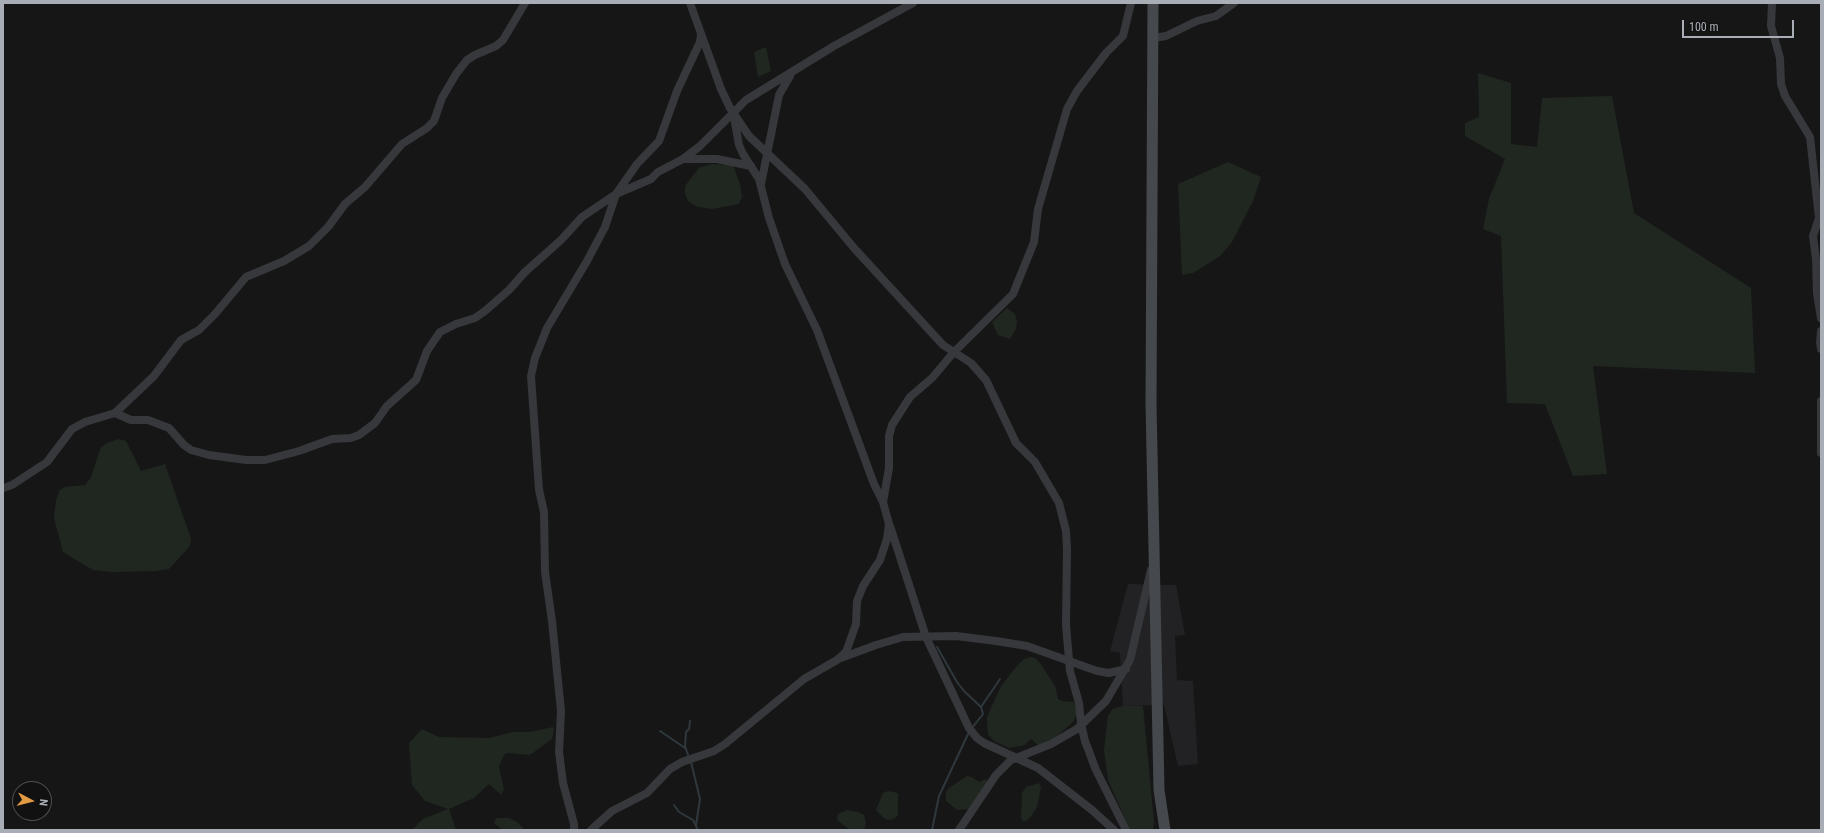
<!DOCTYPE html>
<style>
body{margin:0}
#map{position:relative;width:1824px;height:833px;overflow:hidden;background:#161617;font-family:"Roboto Condensed",sans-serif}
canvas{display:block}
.frame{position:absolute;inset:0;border:4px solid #a9aeb6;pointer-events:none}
.north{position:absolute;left:12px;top:781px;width:40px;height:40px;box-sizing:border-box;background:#111112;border:1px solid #4e5054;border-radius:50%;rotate:97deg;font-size:11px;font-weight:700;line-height:16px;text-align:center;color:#a9aeb6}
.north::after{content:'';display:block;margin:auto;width:14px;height:18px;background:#e29b43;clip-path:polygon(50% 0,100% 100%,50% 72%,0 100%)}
.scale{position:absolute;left:1682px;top:20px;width:112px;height:18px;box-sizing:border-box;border:2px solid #a9aeb6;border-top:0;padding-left:5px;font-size:12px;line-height:14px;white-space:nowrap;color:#a9aeb6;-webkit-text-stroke:3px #111112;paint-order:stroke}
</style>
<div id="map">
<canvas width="1824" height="833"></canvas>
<div class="frame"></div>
<div class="north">N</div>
<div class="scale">100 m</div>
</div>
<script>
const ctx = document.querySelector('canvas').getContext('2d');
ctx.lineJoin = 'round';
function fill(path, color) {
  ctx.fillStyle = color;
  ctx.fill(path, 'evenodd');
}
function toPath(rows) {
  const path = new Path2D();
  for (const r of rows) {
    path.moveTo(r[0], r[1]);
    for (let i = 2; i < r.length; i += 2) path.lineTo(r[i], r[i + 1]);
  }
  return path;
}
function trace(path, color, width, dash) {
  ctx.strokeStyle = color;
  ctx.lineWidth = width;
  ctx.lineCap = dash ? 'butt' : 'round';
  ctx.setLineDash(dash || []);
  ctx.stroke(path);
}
const built = toPath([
 [1128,584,1176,585,1185,635,1175,636,1177,680,1193,681,1198,764,1178,766,1164,705,1123,706,1120,653,1110,651]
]);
const green = toPath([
 [766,47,771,71,758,77,754,52],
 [1478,73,1511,83,1511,144,1537,147,1542,98,1612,96,1634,213,1751,288,1755,373,1593,366,1607,474,1573,476,1545,404,1507,403,1501,236,1483,229,1489,199,1505,159,1465,136,1465,123,1479,117],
 [1228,162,1261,177,1253,201,1232,242,1220,256,1193,273,1182,275,1178,184],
 [711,164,733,165,740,184,742,197,739,204,712,209,698,207,689,202,685,194,685,186,699,168],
 [1007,308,1015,314,1017,321,1016,329,1010,339,998,335,992,322],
 [119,439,126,441,141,471,165,464,191,539,190,546,169,569,156,571,112,572,93,570,63,552,54,518,56,500,60,490,65,487,85,485,91,477,101,447,107,443],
 [1030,657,1035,658,1040,663,1055,686,1058,699,1062,701,1074,702,1077,713,1073,722,1057,736,1044,744,1038,745,1031,739,1025,745,1009,748,994,741,988,734,987,717,1001,686,1016,667,1024,659],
 [1123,706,1143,706,1154,822,1153,830,1130,830,1108,780,1104,750,1108,715,1113,709],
 [553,727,554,730,552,739,530,755,506,753,503,757,499,767,504,789,501,795,489,784,474,798,449,809,456,830,412,830,423,819,448,809,425,801,412,785,409,743,422,729,439,737,489,738,513,732,530,732],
 [967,776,972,777,979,782,986,779,988,782,969,809,957,810,946,801,946,792,949,788],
 [1039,783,1041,787,1037,807,1030,818,1026,821,1023,821,1021,818,1022,793,1026,787],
 [888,791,898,793,898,815,895,818,890,820,885,819,876,810,883,793],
 [847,810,858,812,864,815,866,823,864,830,850,830,837,820,838,814],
 [496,818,509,818,517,822,525,830,503,830,494,823]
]);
const stream = toPath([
 [937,647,957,682,964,691,981,707,983,714,972,728],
 [981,707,1000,679],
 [660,731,685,748],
 [689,758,685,746,686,732,689,729,690,721],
 [691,762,700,799,696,825],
 [674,805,679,812,693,820,698,830],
 [932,830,939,796,969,732]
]);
const street = toPath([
 [690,3,721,89,730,108,749,136,805,189,854,248,943,345,971,363,986,380,1016,443,1035,462,1059,503,1066,531,1067,549,1066,625,1070,671,1079,703,1081,724,1085,741,1096,770,1126,830],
 [1772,3,1771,26,1780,58,1781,84,1785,96,1810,137,1819,218,1813,236,1816,259,1817,293,1821,318],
 [1153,38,1166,36,1197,21,1216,16,1234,3],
 [734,117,739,145,743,154,759,179,769,218,785,264,817,330,874,484,883,502],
 [683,159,717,159,751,166],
 [761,184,779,95,790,76],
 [1821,331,1820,342,1821,349],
 [1821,401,1821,453],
 [115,413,154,376,181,340,199,330,215,314,246,277,284,261,309,246,328,227,345,204,365,187,402,144,427,128,434,121,442,98,456,74,467,60,475,55,496,46,503,40,525,3],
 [3,488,12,485,47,462,72,429,85,422,115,413,131,420,148,420,169,428,184,445,191,450,209,455,246,460,265,460,299,451,332,439,351,438,359,435,375,423,387,406,416,380,427,351,440,332,456,324,475,318,485,311,509,290,525,272,561,240,582,217,616,194,651,179,658,172,683,159,700,146,746,100,834,46,913,3],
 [890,526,926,637,969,728,977,738,984,743,1038,768,1092,810,1114,830],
 [841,658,876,645,903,637,956,636,996,641,1027,646,1097,671,1109,673,1126,669],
 [574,830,574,824,563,783,559,752,561,711,552,621,545,572,544,512,539,490,531,376,535,358,547,328,587,261,605,227,616,194,637,164,659,141,677,91,700,42,701,35],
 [591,830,612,811,647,793,670,769,682,762,714,751,725,744,804,679,837,660,846,652,856,624,857,601,863,586,880,560,887,539,889,524,883,502,889,468,889,436,892,425,910,397,932,378,954,352,1013,294,1034,242,1038,209,1067,109,1077,91,1106,53,1123,36,1131,3],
 [959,830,996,775,1011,760,1051,744,1077,729,1106,701,1130,660,1151,570]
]);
const secondary = toPath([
 [1153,3,1151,404,1159,790,1165,830]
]);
fill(built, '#222224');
fill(green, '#202720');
trace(stream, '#2f383c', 2);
trace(street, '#37383c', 8);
trace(secondary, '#45484c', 11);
</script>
